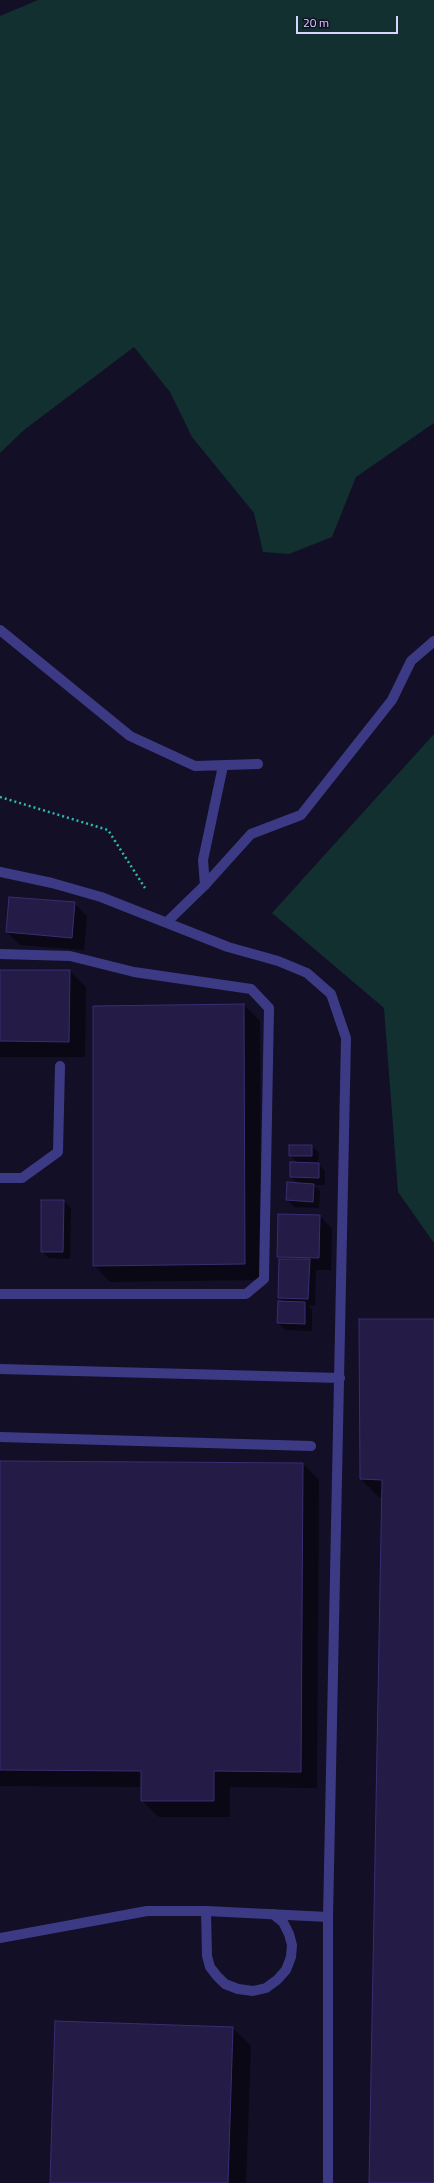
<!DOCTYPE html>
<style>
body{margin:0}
#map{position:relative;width:434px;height:2183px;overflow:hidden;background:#130f26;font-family:"Titillium Web",sans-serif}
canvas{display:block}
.scale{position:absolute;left:296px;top:16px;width:102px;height:18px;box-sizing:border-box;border:2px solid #d9d4ff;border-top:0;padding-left:5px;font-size:12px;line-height:14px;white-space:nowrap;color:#d9d4ff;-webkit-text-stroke:3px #130f26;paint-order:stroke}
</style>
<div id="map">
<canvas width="434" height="2183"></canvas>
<div class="scale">20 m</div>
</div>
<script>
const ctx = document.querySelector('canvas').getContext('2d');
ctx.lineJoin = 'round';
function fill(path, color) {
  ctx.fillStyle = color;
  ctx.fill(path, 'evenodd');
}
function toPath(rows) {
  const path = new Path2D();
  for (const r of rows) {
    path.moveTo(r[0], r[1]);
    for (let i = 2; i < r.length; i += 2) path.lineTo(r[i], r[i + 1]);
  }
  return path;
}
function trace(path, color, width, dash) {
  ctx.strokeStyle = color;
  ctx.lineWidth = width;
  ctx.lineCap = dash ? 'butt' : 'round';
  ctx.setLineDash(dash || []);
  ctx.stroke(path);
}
const green = toPath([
 [38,0,434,0,434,423,356,477,332,537,289,554,263,552,254,513,192,437,170,392,134,347,24,430,0,453,0,16],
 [434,734,434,1243,398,1192,384,1008,272,913]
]);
const shadow = toPath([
 [74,903,87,916,84,950,20,945,7,932],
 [0,971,70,971,86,987,85,1057,0,1057],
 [244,1005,260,1021,261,1280,110,1282,94,1265],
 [312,1146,319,1153,318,1163,317,1163,325,1171,325,1185,313,1185,320,1191,319,1208,294,1207,287,1200,288,1183,297,1183,291,1177,291,1163,299,1164,290,1155],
 [64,1201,71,1208,70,1259,49,1258,42,1251],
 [320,1216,332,1229,331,1270,316,1270,315,1306,308,1305,312,1310,312,1331,285,1330,278,1323,279,1302,284,1302,279,1298,280,1259,278,1256],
 [434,1320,434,2183,370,2183,383,1497,379,1497,361,1479],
 [0,1462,303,1464,319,1480,317,1788,230,1787,230,1817,159,1817,142,1801,142,1787,0,1786],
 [233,2028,251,2046,246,2183,51,2183]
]);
const building = toPath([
 [9,897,75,902,72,938,6,932,9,897],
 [0,970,70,970,69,1042,0,1041,0,970],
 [244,1004,245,1264,93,1266,93,1006,244,1004],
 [289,1145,312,1145,312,1156,289,1156,289,1145],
 [290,1162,319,1163,319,1178,290,1177,290,1162],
 [287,1182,314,1184,313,1202,286,1200,287,1182],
 [41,1200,64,1200,63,1252,41,1252,41,1200],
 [278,1214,320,1215,319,1258,277,1257,278,1214],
 [279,1259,310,1259,308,1299,278,1298,279,1259],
 [278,1301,305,1302,305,1324,277,1323,278,1301],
 [359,1319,434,1319,434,2183,369,2183,382,1480,360,1479,359,1319],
 [0,1461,303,1463,301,1772,214,1771,214,1801,141,1801,141,1771,0,1770,0,1461],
 [55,2021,233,2027,228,2183,50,2183,55,2021]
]);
const path = toPath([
 [0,797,108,830,145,888]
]);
const service = toPath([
 [0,630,130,736,195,766,258,764],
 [205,885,203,860,223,766],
 [0,954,70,956,134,972,251,989,269,1008,264,1279,246,1294,0,1294],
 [0,1178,22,1178,58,1152,60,1066],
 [0,1437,311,1446]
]);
const minor = toPath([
 [0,872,52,883,101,897,228,947,278,961,307,973,331,994,346,1038,328,1917,328,2183],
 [167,922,205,885,251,834,301,815,392,700,411,661,434,641],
 [0,1369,340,1378],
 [206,1911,207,1956,210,1967,217,1976,225,1984,238,1989,253,1991,266,1988,277,1980,286,1970,291,1957,292,1945,289,1934,283,1922,273,1914]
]);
const tertiary = toPath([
 [0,1938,147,1911,206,1911,328,1917]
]);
fill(green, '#12302f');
fill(shadow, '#0007');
fill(building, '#241b47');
trace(building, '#3b2d73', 1);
trace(path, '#2fb8b0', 2.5, [2, 3]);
trace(service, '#3d3a85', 10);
trace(minor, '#3d3a85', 10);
trace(tertiary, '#3d3a85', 10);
</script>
